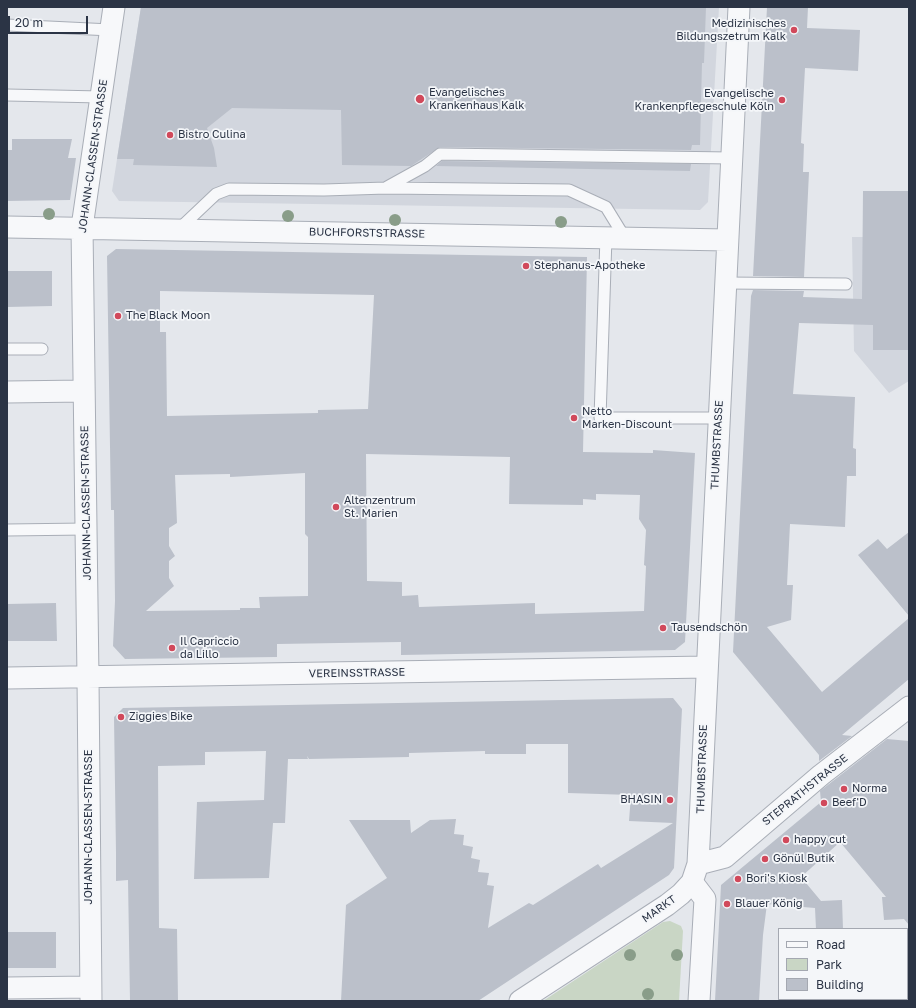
<!DOCTYPE html>
<meta charset="utf-8">
<style>
body{margin:0}
#map{position:relative;width:916px;height:1008px;overflow:hidden;background:#e4e7ec;font-family:"Golos Text",sans-serif}
canvas{display:block}
.frame{position:absolute;inset:0;border:8px solid #2b3445;pointer-events:none}
.legend{position:absolute;left:778px;top:928px;width:130px;height:72px;box-sizing:border-box;background:#f4f6f9;border:1px solid #a4a8b1;margin:0;padding:5px 7px;list-style:none;font-size:12px;color:#2b3445}
.legend li{display:flex;align-items:center;gap:8px;height:20px}
.legend b{width:20px;border:1px solid #a4a8b1}
.scale{position:absolute;left:8px;top:16px;width:80px;height:18px;box-sizing:border-box;border:2px solid #2b3445;border-top:0;padding-left:5px;font-size:12px;line-height:14px;white-space:nowrap;color:#2b3445;-webkit-text-stroke:3px #f4f6f9;paint-order:stroke}
</style>
<div id="map">
<canvas width="916" height="1008"></canvas>
<div class="frame"></div>
<ul class="legend">
<li><b style="height:5px;background:#f7f8fa"></b>Road</li>
<li><b style="height:11px;background:#c9d6c5"></b>Park</li>
<li><b style="height:11px;background:#bbc0ca"></b>Building</li>
</ul>
<div class="scale">20 m</div>
</div>
<script>
const ctx = document.querySelector('canvas').getContext('2d');
ctx.lineJoin = 'round';
function fill(path, color) {
  ctx.fillStyle = color;
  ctx.fill(path, 'evenodd');
}
function toPath(rows) {
  const path = new Path2D();
  for (const r of rows) {
    path.moveTo(r[0], r[1]);
    for (let i = 2; i < r.length; i += 2) path.lineTo(r[i], r[i + 1]);
  }
  return path;
}
function trace(path, color, width, dash) {
  ctx.strokeStyle = color;
  ctx.lineWidth = width;
  ctx.lineCap = dash ? 'butt' : 'round';
  ctx.setLineDash(dash || []);
  ctx.stroke(path);
}
function label(font, color, halo, rows, align = 'center') {
  ctx.font = font + ' "Golos Text",sans-serif';
  ctx.lineWidth = 3.5;
  ctx.setLineDash([]);
  ctx.textBaseline = 'middle';
  ctx.strokeStyle = halo;
  ctx.fillStyle = color;
  for (const [text, x, y, turn = 0] of rows) {
    ctx.save();
    ctx.translate(x, y);
    ctx.rotate((+turn || 0) * Math.PI / 180);
    ctx.textAlign = isNaN(turn) ? turn : align;
    if (halo) ctx.strokeText(text, 0, 0);
    ctx.fillText(text, 0, 0);
    ctx.restore();
  }
}
const built = toPath([
 [141,7,719,7,708,202,700,210,119,201,112,191],
 [852,237,909,237,909,381,889,393,854,351]
]);
const green = toPath([
 [670,921,681,926,683,931,679,1001,543,1001,663,922]
]);
const building = toPath([
 [141,7,706,7,704,63,702,63,700,145,692,145,691,150,440,147,411,166,342,165,341,110,232,108,207,128,214,148,217,167,133,165,134,159,117,159],
 [767,7,808,7,807,28,860,30,858,71,805,68,801,143,804,144,803,172,809,172,804,277,753,276],
 [12,139,72,139,68,158,76,158,70,200,7,201,7,150,12,150],
 [442,161,691,164,690,171,436,166],
 [863,191,909,191,909,350,873,350,873,325,799,323,793,394,855,397,853,448,856,449,856,476,847,476,845,527,790,524,787,585,793,585,791,620,767,627,822,692,909,618,909,679,842,735,852,736,819,761,819,755,733,652,751,296,753,290,804,291,803,297,862,299],
 [116,249,587,257,583,452,653,453,653,450,695,453,685,642,675,650,401,655,401,642,277,644,277,657,125,659,113,646,115,601,114,510,111,510,107,256],
 [160,291,374,295,368,409,318,410,318,413,167,416,166,332,160,332],
 [366,454,510,457,509,504,583,505,583,499,596,500,596,494,640,495,639,519,646,530,644,565,646,566,644,611,535,614,535,603,419,607,418,595,402,596,402,582,367,581],
 [305,473,305,534,308,537,308,596,259,597,260,608,240,608,240,610,146,611,174,586,169,578,169,561,175,556,169,546,169,528,177,523,175,475,230,474,230,477],
 [7,271,52,271,52,306,7,307],
 [909,532,909,616,858,555,878,539,887,549],
 [56,603,57,641,7,641,7,604],
 [673,698,682,709,674,868,669,875,478,1001,341,1001,346,905,387,878,349,820,410,820,411,833,430,820,456,819,454,834,464,835,463,845,473,847,471,858,480,860,478,872,489,873,487,885,494,886,488,928,529,903,533,905,598,864,601,868,673,823,629,821,631,795,568,793,568,744,526,744,526,754,485,754,485,751,409,753,409,757,309,759,307,756,308,759,288,759,285,823,273,823,269,878,194,879,197,802,264,800,266,751,205,752,205,765,158,766,159,928,177,929,178,1001,130,1001,128,880,116,881,116,853,114,717,123,708],
 [887,739,909,741,909,925,904,919,884,920,882,897,886,897,840,842,801,877,821,901,842,900,843,929,816,929,815,908,767,904,763,935,759,1001,715,1001,721,885,821,802,820,791],
 [7,932,56,932,56,968,7,968]
]);
const lane = toPath([
 [7,25,111,30],
 [7,95,101,97],
 [387,187,425,166,440,154,731,158],
 [179,229,216,194,229,189,324,190,386,188,569,190,606,207,625,238],
 [606,237,600,418,718,418],
 [725,283,846,284],
 [7,349,42,349],
 [7,530,86,529],
 [798,1001,798,999]
]);
const street = toPath([
 [7,227,727,240],
 [7,392,84,391],
 [7,678,707,667],
 [698,864,725,857,821,775,909,707],
 [692,882,705,899,699,1001],
 [7,988,90,987],
 [91,1001,88,678,82,227,114,7],
 [520,1001,667,905,681,894,692,882,698,864,739,7]
]);
const trees = [
 [49,214],
 [288,216],
 [395,220],
 [561,222],
 [630,955],
 [677,955],
 [648,994]
];
const markers = [
 [794,30,4,"#d1495b"],
 [420,99,5,"#d1495b"],
 [782,100,4,"#d1495b"],
 [170,135,4,"#d1495b"],
 [526,266,4,"#d1495b"],
 [118,316,4,"#d1495b"],
 [574,418,4,"#d1495b"],
 [336,507,4,"#d1495b"],
 [663,628,4,"#d1495b"],
 [172,648,4,"#d1495b"],
 [121,717,4,"#d1495b"],
 [844,789,4,"#d1495b"],
 [670,800,4,"#d1495b"],
 [824,803,4,"#d1495b"],
 [786,840,4,"#d1495b"],
 [765,859,4,"#d1495b"],
 [738,879,4,"#d1495b"],
 [727,904,4,"#d1495b"]
];
const poiNames = [
 ["Medizinisches",786,24,"right"],
 ["Bildungszetrum Kalk",786,37,"right"],
 ["Evangelisches",429,93],
 ["Krankenhaus Kalk",429,106],
 ["Evangelische",774,94,"right"],
 ["Krankenpflegeschule Köln",774,107,"right"],
 ["Bistro Culina",178,135],
 ["Stephanus-Apotheke",534,266],
 ["The Black Moon",126,316],
 ["Netto",582,412],
 ["Marken-Discount",582,425],
 ["Altenzentrum",344,501],
 ["St. Marien",344,514],
 ["Tausendschön",671,628],
 ["Il Capriccio",180,642],
 ["da Lillo",180,655],
 ["Ziggies Bike",129,717],
 ["Norma",852,789],
 ["BHASIN",662,800,"right"],
 ["Beef'D",832,803],
 ["happy cut",794,840],
 ["Gönül Butik",773,859],
 ["Bori's Kiosk",746,879],
 ["Blauer König",735,904]
];
const streetNames = [
 ["JOHANN-CLASSEN-STRASSE",93,156,-82],
 ["BUCHFORSTSTRASSE",367,233,1],
 ["THUMBSTRASSE",717,445,-87],
 ["JOHANN-CLASSEN-STRASSE",86,503,-91],
 ["VEREINSSTRASSE",357,673,-1],
 ["THUMBSTRASSE",702,769,-88],
 ["STEPRATHSTRASSE",805,790,-39],
 ["JOHANN-CLASSEN-STRASSE",89,827,-90],
 ["MARKT",659,909,-35]
];
fill(built, '#d2d6de');
fill(green, '#c9d6c5');
fill(building, '#bbc0ca');
trace(lane, '#a9aeb7', 13);
trace(street, '#a9aeb7', 23);
trace(lane, '#f7f8fa', 11);
trace(street, '#f7f8fa', 21);
ctx.fillStyle = '#899d89';
for (const [x, y] of trees) {
  ctx.beginPath();
  ctx.arc(x, y, 6, 0, 2 * Math.PI);
  ctx.fill();
}
for (const [x, y, r, color] of markers) {
  const dot = new Path2D();
  dot.arc(x, y, r, 0, 2 * Math.PI);
  ctx.fillStyle = color;
  ctx.fill(dot);
  trace(dot, '#f4f6f9', 1.5);
}
label('11px', '#2b3445', '#f4f6f9', poiNames, 'left');
label('11px', '#2b3445', '#f4f6f9', streetNames);
</script>
